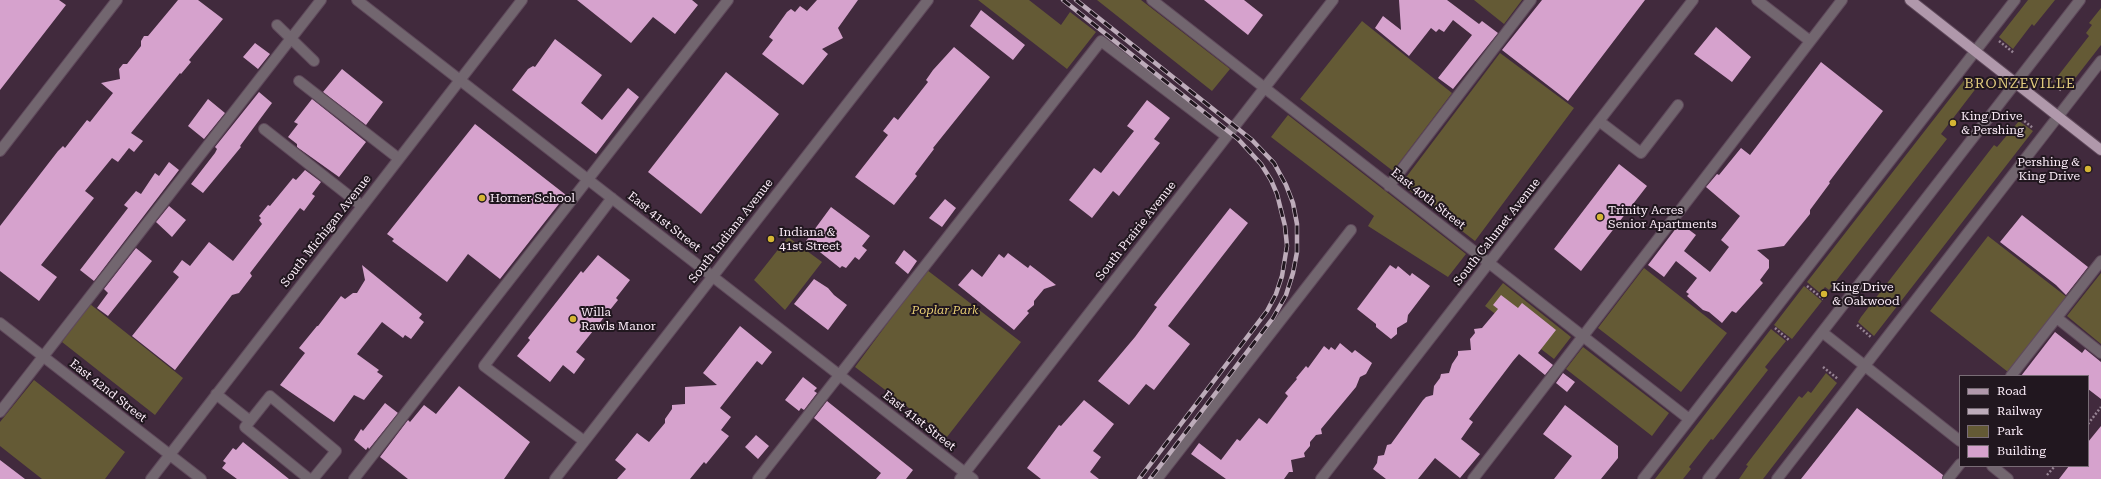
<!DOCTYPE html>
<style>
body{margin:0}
#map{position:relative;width:2101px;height:479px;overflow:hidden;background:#412a3d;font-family:"Roboto Serif",serif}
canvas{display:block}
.legend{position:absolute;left:1959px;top:375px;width:130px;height:92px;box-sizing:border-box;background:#21171f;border:1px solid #796d76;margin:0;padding:5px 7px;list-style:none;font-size:12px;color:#fcedf9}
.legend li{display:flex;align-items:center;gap:8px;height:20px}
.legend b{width:20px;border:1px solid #796d76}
</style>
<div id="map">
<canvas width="2101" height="479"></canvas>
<ul class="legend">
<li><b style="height:5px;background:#b098ab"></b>Road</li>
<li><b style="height:5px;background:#bdacba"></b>Railway</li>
<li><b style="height:11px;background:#645a35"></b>Park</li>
<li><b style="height:11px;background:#d6a2cd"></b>Building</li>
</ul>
</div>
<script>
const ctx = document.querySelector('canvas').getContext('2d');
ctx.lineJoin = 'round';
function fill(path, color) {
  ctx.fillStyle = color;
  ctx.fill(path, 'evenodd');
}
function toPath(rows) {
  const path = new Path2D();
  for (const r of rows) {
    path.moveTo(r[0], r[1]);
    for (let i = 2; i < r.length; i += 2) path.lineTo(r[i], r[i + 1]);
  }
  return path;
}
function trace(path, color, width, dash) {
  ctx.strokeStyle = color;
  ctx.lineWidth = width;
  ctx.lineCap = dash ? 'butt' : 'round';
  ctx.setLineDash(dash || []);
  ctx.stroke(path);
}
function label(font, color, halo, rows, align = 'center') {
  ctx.font = font + ' "Roboto Serif",serif';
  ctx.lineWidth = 4;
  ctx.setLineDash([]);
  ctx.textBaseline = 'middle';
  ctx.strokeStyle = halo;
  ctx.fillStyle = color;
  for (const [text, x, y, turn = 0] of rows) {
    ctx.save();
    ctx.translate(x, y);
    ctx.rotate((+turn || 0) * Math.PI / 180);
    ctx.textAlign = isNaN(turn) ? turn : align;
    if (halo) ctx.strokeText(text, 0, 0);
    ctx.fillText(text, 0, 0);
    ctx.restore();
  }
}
const green = toPath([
 [978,0,1029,0,1061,25,1070,12,1096,32,1067,69],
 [1097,0,1141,0,1230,69,1212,91],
 [1474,0,1522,0,1504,24],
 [2028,0,2055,0,2034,26,2032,24,2013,49,1999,37],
 [2101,8,2101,45,2066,90,2054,81,2089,36,2086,33,2092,25,2089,23],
 [1362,21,1452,93,1393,171,1300,99],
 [1500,53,1574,108,1475,241,1401,184],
 [1966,78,1977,87,1941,134,1947,139,1829,290,1825,287,1820,293,1807,282],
 [1288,115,1466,254,1448,277,1368,226,1374,216,1271,137],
 [2019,121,2033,131,1874,336,1858,322,1861,317,1994,145,1997,147],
 [1988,236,2068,298,2008,372,1930,311],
 [788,237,822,262,785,310,754,280],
 [1644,268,1727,333,1681,392,1598,328],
 [927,270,1021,342,947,437,855,367],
 [2101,273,2101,344,2067,316],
 [1503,283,1571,337,1554,359,1485,306],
 [1804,286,1822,301,1792,339,1774,325],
 [90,304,183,378,155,415,62,342],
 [1771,329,1786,341,1765,367,1768,370,1713,440,1711,439,1689,467,1691,469,1683,479,1655,479],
 [1583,347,1669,413,1652,436,1566,369],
 [1826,373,1837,383,1763,479,1739,479,1748,466,1746,465,1799,396,1802,398,1808,391,1811,393],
 [34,380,125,452,105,479,42,479,0,446,0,422]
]);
const building = toPath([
 [0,0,59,0,66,5,0,90],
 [178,0,198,0,223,19,189,60,191,62,181,74,180,73,131,133,143,141,134,152,129,148,118,162,112,158,85,191,94,198,41,265,57,277,39,301,0,271,0,226,58,151,63,146,65,148,87,120,90,122,113,93,101,83,120,79,119,69,123,64,127,64,141,46,141,41,144,36,148,36],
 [577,0,692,0,698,5,675,34,653,17,631,43],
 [817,0,858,0,838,28,843,38,822,49,828,54,803,85,762,54,773,40,769,37,787,12,791,9,795,12,800,6,807,11],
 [1204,0,1244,0,1263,15,1248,35],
 [1399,0,1447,0,1479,24,1482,21,1498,33,1453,89,1438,78,1472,35,1453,20,1444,32,1439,29,1436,32,1431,28,1409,56,1375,28,1383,16,1401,30],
 [1542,0,1645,0,1568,101,1502,50],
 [981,10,1025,45,1013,60,970,26],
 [1716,27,1751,57,1732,82,1694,54],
 [555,39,602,75,581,103,602,120,628,88,639,97,596,154,512,90,528,69,533,66,535,67],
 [255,43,270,54,258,69,243,57],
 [954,47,990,77,933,148,934,149,915,174,917,176,894,205,855,177,888,135,883,131,894,117,898,120,928,82,926,80,933,70],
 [1821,62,1883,111,1829,182,1830,183,1810,210,1810,214,1784,246,1757,250,1769,260,1769,268,1760,280,1763,283,1736,313,1732,311,1722,323,1709,312,1703,310,1687,296,1689,294,1686,292,1697,278,1676,261,1664,277,1648,265,1680,223,1696,235,1684,251,1710,272,1729,247,1721,240,1740,216,1706,187,1717,174,1719,175,1741,148,1750,155],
 [342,69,383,102,366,125,323,92],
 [726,72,779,114,701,214,648,172],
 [259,92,272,103,240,146,241,147,203,193,191,184,215,153,217,149,215,147],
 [208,99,225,113,204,139,188,126],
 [312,99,366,142,339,177,297,147,297,144,288,137,298,124,294,122],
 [1147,100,1170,118,1154,139,1160,143,1119,196,1113,191,1092,218,1069,200,1094,168,1101,173,1134,131,1127,126],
 [475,124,566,195,500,279,468,254,447,282,392,241,394,239,387,234],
 [169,162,179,170,94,281,80,270,128,208,124,205,136,191,141,194,155,173,159,176],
 [1619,164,1647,186,1581,271,1554,249],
 [305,170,321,182,312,194,315,196,304,211,300,208,250,273,252,276,239,293,232,295,175,370,132,336,179,277,173,272,182,260,190,266,209,242,233,261,262,224,259,220,261,218,259,216,268,205,270,206,293,178,296,180],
 [945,199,956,208,942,227,929,218],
 [169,206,186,220,172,237,156,222],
 [831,207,870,236,862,246,867,250,859,260,855,257,846,268,842,266,840,268,806,241],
 [1230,208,1248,223,1168,326,1190,344,1154,390,1146,384,1129,405,1098,381,1135,337,1157,307,1154,305],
 [2022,215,2088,267,2066,295,2056,285,2000,242],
 [136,248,152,261,108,316,97,308,108,293,104,289],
 [904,250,917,261,908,274,895,263],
 [1008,253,1028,268,1030,265,1056,285,1044,289,1034,301,1034,305,1027,311,1029,313,1014,330,958,285,972,269,982,277,999,254,1004,258],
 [598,255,630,280,616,298,618,300,576,352,585,359,574,374,563,365,550,382,517,356,530,340,528,338,581,271,583,273],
 [362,265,422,314,419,318,424,322,411,339,405,335,403,338,382,322,357,354,379,370,377,372,383,376,364,400,354,395,334,422,280,385,305,353,299,348,317,326,318,326,341,296,345,299,353,293,357,293,365,280],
 [1390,265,1396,269,1398,266,1410,276,1412,273,1430,286,1408,315,1407,322,1397,328,1397,334,1391,339,1376,327,1376,324,1357,309],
 [814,279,828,288,834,295,847,305,828,330,794,304],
 [1501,295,1518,308,1522,303,1556,330,1538,353,1553,365,1545,375,1519,354,1513,361,1469,419,1473,422,1461,439,1480,454,1460,478,1435,458,1418,479,1386,479,1373,469,1377,463,1378,456,1384,455,1387,445,1391,444,1423,400,1426,397,1433,395,1434,386,1440,378,1441,374,1449,373,1452,364,1458,355,1458,351,1471,350,1470,339,1475,333,1474,329,1482,328,1498,309,1493,305],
 [740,326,772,352,762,365,757,361,720,408,731,417,721,430,729,436,706,464,704,462,690,479,617,479,626,469,615,460,637,433,649,442,665,423,665,419,672,409,672,405,685,404,685,387,717,385,703,373],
 [2055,332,2082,353,2085,349,2101,362,2101,399,2088,389,2088,376,2021,376],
 [1340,343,1352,353,1355,350,1372,363,1366,374,1360,377,1356,387,1321,429,1322,434,1316,435,1310,442,1310,446,1304,453,1305,457,1291,460,1293,472,1289,472,1284,479,1226,479,1191,454,1199,443,1221,460,1237,439,1240,441,1259,418,1267,424,1288,396,1285,393,1297,379,1296,378,1306,366,1308,368,1324,346,1329,350,1331,347,1335,350],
 [1563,373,1575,382,1567,392,1556,383],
 [803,377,817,388,814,391,817,393,804,410,801,408,799,411,785,400],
 [459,386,530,442,504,479,408,479,380,457,408,420,410,422,424,405,436,414],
 [1084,400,1114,424,1093,451,1101,457,1090,472,1099,479,1041,479,1027,468,1059,425,1061,426],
 [827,401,913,470,906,479,876,479,881,473,814,418],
 [385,403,398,413,369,449,368,447,366,450,354,440,361,429,363,431],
 [1565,405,1618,446,1618,458,1601,479,1554,479,1572,456,1543,434],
 [1857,408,1943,475,1942,479,1801,479],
 [2101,426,2101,479,2059,479,2069,466,2088,466,2088,442],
 [756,435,769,446,758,459,745,447],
 [243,442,289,479,237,479,222,468,226,463,223,461,233,448,236,450],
 [0,460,25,479,0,479]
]);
const path = toPath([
 [1999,41,2014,53],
 [1970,78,1984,89],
 [2047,79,2062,91],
 [2018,116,2033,128],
 [1807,286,1823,299],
 [1857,325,1872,338],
 [1775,328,1790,341],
 [1823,367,1838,379],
 [2088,424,2101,407],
 [2047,475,2055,466]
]);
const minor = toPath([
 [357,0,973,479],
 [1152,0,1689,419],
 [1757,0,1810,41],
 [277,25,314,61],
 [299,81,398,158],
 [1599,121,1641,153,1678,105],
 [264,129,362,206],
 [0,151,117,0],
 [1389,186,1531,0],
 [2057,318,2101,353],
 [0,323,201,479],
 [1822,332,1960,441],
 [2011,376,2101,261],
 [216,394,250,421,245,427,309,479],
 [0,412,321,0],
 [250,421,270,396,336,451,313,479],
 [584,441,484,366,612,198],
 [1992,466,2008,479],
 [151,479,522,0],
 [354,479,728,0],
 [555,479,928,0],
 [758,479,1101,41,1226,136],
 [960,479,1333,0],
 [1157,479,1351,230],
 [1321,479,1693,0],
 [1473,479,1842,0],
 [1643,479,2015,0],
 [1708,479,2080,0],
 [1777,479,2101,61],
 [1948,479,1960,464]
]);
const major = toPath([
 [1910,0,2101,150]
]);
const rail = toPath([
 [1063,0,1238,139,1261,164,1271,180,1277,194,1285,226,1287,246,1282,276,1276,294,1267,311,1139,479],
 [1076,0,1252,140,1274,163,1286,185,1293,203,1297,224,1297,252,1293,273,1286,295,1273,318,1150,479]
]);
const markers = [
 [1953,123,4,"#d5b534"],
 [2088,169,4,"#d5b534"],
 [482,198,4,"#d5b534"],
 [1600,217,4,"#d5b534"],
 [771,239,4,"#d5b534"],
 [1824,294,4,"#d5b534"],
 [573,319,4,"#d5b534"]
];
const poiNames = [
 ["King Drive",1961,116],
 ["& Pershing",1961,130],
 ["Pershing &",2080,162,"right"],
 ["King Drive",2080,176,"right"],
 ["Horner School",490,198],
 ["Trinity Acres",1608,210],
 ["Senior Apartments",1608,224],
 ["Indiana &",779,232],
 ["41st Street",779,246],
 ["King Drive",1832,287],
 ["& Oakwood",1832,301],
 ["Willa",581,312],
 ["Rawls Manor",581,326]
];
const streetNames = [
 ["East 40th Street",1428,199,38],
 ["East 41st Street",664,222,38],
 ["South Michigan Avenue",326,231,-52],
 ["South Indiana Avenue",731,231,-52],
 ["South Prairie Avenue",1136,231,-52],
 ["South Calumet Avenue",1497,232,-52],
 ["East 42nd Street",108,391,38],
 ["East 41st Street",919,421,38]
];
const parkNames = [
 ["Poplar Park",945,310]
];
const quarterNames = [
 ["BRONZEVILLE",2020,84]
];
fill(green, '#645a35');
fill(building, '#d6a2cd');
trace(minor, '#5f495b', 12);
trace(major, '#5f495b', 12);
trace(path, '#978494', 2.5, [2, 2]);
trace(minor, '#72666f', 10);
trace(major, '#b098ab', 10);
trace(rail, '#bdacba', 4.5);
trace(rail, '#21171f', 3, [9]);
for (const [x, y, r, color] of markers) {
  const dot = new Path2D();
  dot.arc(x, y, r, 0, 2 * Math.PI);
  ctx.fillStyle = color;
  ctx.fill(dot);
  trace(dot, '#21171f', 1.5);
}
label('12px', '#fcedf9', '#21171f', poiNames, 'left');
label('12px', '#fcedf9', '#21171f', streetNames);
label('italic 12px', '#e6cd73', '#21171f', parkNames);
ctx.letterSpacing = '1px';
label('14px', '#e0ca7d', '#21171f', quarterNames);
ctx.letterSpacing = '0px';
</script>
